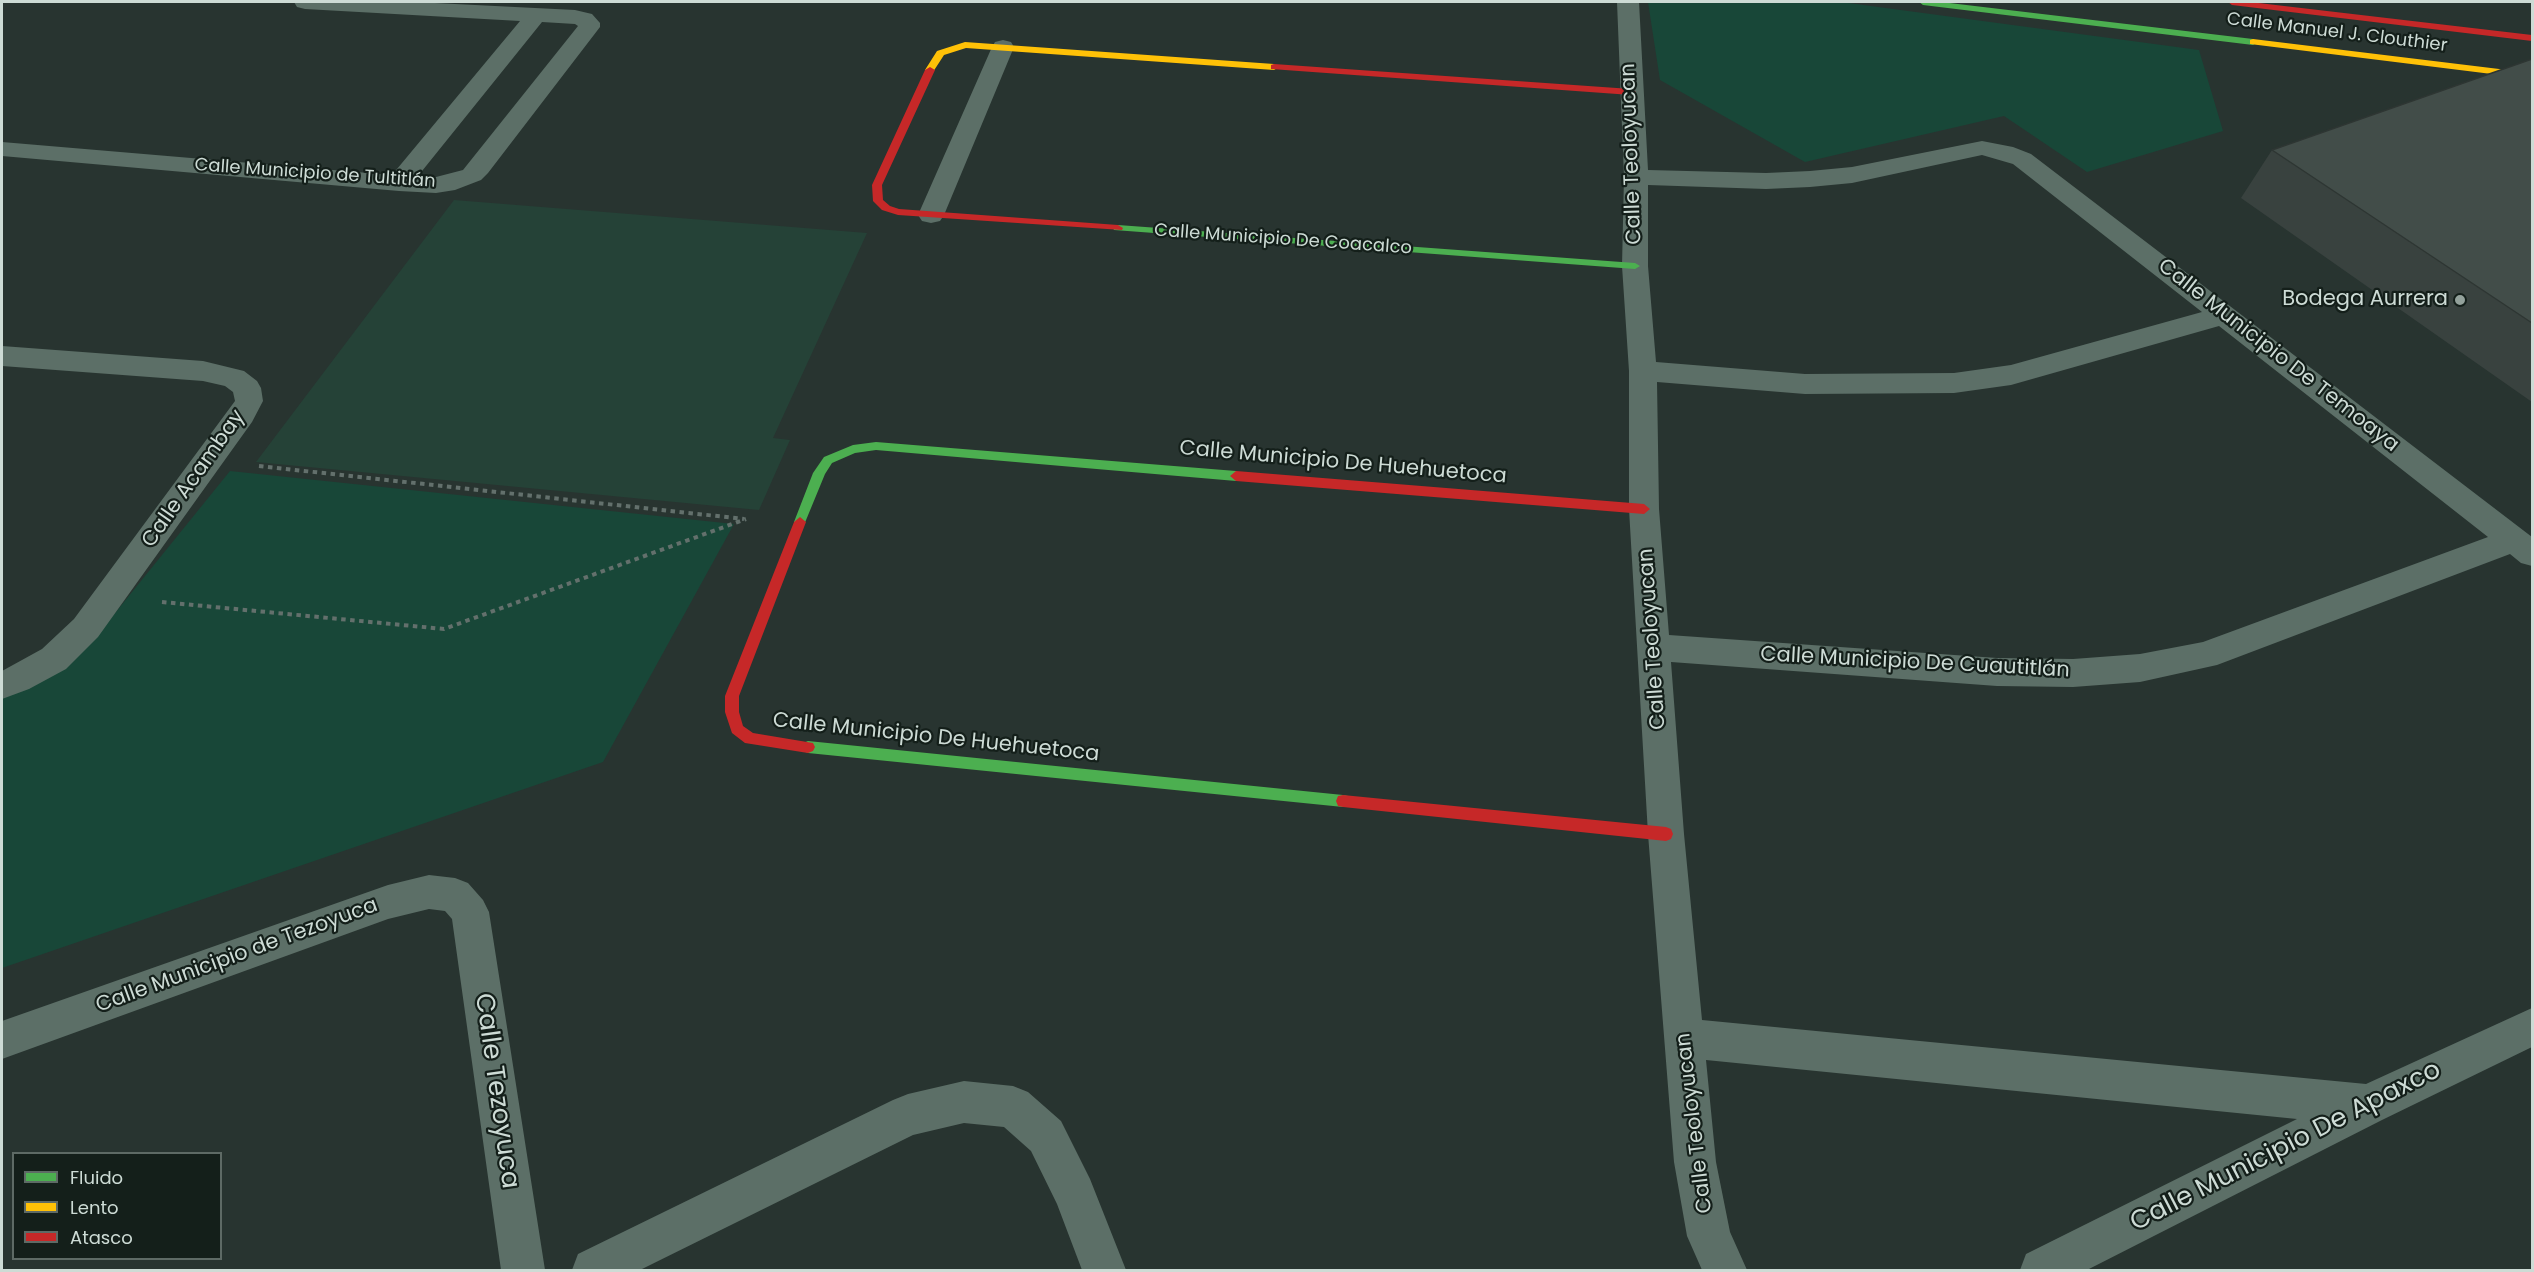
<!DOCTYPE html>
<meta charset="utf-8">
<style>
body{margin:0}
#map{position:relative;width:2534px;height:1272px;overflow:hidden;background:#283430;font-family:Poppins,sans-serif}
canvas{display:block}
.frame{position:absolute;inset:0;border:3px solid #cddbd5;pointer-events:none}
.legend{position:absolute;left:12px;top:1152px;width:210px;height:108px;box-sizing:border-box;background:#141f1a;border:2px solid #5e6a65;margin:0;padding:8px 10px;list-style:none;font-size:18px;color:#cddbd5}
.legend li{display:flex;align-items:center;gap:12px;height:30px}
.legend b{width:30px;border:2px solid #5e6a65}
</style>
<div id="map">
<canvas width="2534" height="1272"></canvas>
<div class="frame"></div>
<ul class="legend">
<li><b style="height:8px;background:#4caf50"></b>Fluido</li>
<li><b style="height:8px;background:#ffc107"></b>Lento</li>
<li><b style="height:8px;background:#c62828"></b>Atasco</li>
</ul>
</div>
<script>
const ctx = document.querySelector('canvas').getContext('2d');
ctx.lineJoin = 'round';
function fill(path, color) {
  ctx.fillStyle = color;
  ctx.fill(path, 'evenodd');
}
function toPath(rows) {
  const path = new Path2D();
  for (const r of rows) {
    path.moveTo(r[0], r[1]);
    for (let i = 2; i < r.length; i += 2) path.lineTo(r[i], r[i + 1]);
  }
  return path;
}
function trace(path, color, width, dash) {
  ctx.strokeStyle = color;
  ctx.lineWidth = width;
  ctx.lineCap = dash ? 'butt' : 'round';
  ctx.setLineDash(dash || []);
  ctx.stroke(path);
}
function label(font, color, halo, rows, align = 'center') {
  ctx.font = font + ' Poppins,sans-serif';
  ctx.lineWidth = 4.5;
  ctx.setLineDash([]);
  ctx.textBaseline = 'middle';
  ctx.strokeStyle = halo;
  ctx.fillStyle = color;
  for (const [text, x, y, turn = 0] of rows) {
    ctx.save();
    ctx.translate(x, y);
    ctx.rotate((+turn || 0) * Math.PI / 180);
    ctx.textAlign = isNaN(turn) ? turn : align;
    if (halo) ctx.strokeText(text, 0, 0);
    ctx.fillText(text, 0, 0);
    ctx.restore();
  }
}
const built = toPath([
 [454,200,867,233,773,438,790,440,759,510,256,462]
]);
const green = toPath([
 [1648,2,1841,2,2199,50,2223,131,2087,172,2004,116,1805,162,1660,80],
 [230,471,734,524,603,762,2,968,2,692,60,665,111,618]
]);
const path = toPath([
 [259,466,744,519],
 [162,602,444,629,746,519]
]);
const street = toPath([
 [294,2,415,2,575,10,592,14,600,23,600,27,488,173,481,180,455,190,436,193,399,191,2,156,2,142,392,175,520,21,305,9,297,7,294,2],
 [542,22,575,24,578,26,463,170,436,177,418,176,542,22],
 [1617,2,1639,2,1648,170,1766,173,1810,171,1852,167,1982,141,2013,147,2031,154,2532,537,2532,566,2521,563,2510,554,2217,665,2140,682,2073,687,1997,686,1671,662,1684,834,1702,1020,2366,1084,2532,1008,2532,1047,2382,1120,2087,1270,2020,1270,2026,1254,2297,1119,1706,1060,1716,1162,1730,1232,1747,1270,1702,1270,1687,1236,1674,1162,1648,834,1629,509,1629,371,1622,266,1624,177,1617,2],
 [1982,155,2013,164,2202,312,2011,365,1954,373,1805,374,1656,362,1648,266,1648,185,1766,189,1810,187,1852,183,1982,155],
 [2219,326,2488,537,2203,642,2140,654,2073,659,1997,658,1669,635,1659,509,1657,382,1805,394,1954,393,2011,385,2219,326],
 [1003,40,1011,42,1014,47,944,215,940,221,931,223,922,221,918,215,992,47,995,42,1003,40],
 [2,346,203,361,244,371,257,381,261,388,263,401,252,422,98,637,66,669,29,689,2,699,2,671,42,649,74,619,235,401,233,392,225,386,203,381,2,366,2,346],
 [429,875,455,878,468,883,483,900,489,912,545,1270,501,1270,452,919,445,911,429,909,388,919,2,1059,2,1021,388,885,429,875],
 [964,1081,1013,1086,1028,1092,1061,1121,1090,1179,1126,1270,1082,1270,1057,1204,1031,1151,1004,1127,964,1123,913,1135,640,1270,572,1270,578,1254,893,1100,908,1094,964,1081]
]);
const fast = toPath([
 [1919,2,1941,2,2253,39,2258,42,2253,45,1923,5,1919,2],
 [1118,225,1635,263,1640,266,1635,269,1114,230,1113,228,1118,225],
 [876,442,1236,471,1242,476,1236,481,876,450,855,453,832,463,825,474,804,525,796,525,794,522,813,473,824,457,853,445,876,442],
 [808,741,1343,795,1348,796,1350,801,1348,806,1343,807,808,753,803,751,801,747,803,743,808,741]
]);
const slow = toPath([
 [2253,39,2532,73,2532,79,2250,44,2250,40,2253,39],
 [965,42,1274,64,1279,67,1274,70,966,48,944,55,933,72,927,72,925,70,937,51,965,42]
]);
const jam = toPath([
 [2228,2,2250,2,2532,35,2532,41,2232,5,2228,2],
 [1274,64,1631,89,1636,92,1631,95,1271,69,1271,65,1274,64],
 [930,67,935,70,882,185,883,200,890,206,899,209,1118,225,1123,228,1122,230,898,215,882,210,873,201,872,185,925,70,930,67],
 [1236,471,1644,504,1650,509,1644,514,1236,481,1230,476,1236,471],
 [800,517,806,522,739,696,739,712,743,726,753,733,813,743,815,747,813,751,808,753,745,743,732,733,725,712,725,696,794,522,800,517],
 [1343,795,1666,827,1671,829,1673,834,1671,839,1666,841,1343,807,1338,806,1336,801,1338,796,1343,795]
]);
const wall = toPath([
 [2532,59,2532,402,2241,198,2272,150]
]);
const building = toPath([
 [2532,59,2532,323,2272,150,2532,59]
]);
const markers = [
 [2460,300,6,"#93a19b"]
];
const farStreetnames = [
 ["Calle Manuel J. Clouthier",2337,33,7],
 ["Calle Municipio de Tultitlán",315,174,4],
 ["Calle Municipio De Coacalco",1283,240,4]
];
const streetNames = [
 ["Calle Teoloyucan",1632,154,-92],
 ["Calle Municipio De Temoaya",2278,356,38],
 ["Calle Municipio De Huehuetoca",1343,463,5],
 ["Calle Acambay",194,479,-55],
 ["Calle Teoloyucan",1653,639,-94],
 ["Calle Municipio De Cuautitlán",1915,663,3],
 ["Calle Municipio De Huehuetoca",936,738,6],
 ["Calle Municipio de Tezoyuca",237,956,-20],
 ["Calle Teoloyucan",1695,1123,-97]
];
const poiNames = [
 ["Bodega Aurrera",2448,300]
];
const nearStreetnames = [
 ["Calle Tezoyuca",496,1091,82],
 ["Calle Municipio De Apaxco",2286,1147,-27]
];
fill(built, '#254237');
fill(green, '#184738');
trace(path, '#63706c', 4, [4.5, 4.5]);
fill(street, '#5c6f67');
fill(fast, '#4caf50');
fill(slow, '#ffc107');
fill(jam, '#c62828');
fill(wall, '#39423f');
fill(building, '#424d49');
trace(building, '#2e3633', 1.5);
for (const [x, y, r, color] of markers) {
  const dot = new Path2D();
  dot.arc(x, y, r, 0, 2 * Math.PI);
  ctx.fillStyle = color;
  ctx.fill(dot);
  trace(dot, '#141f1a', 2);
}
label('18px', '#cddbd5', '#141f1a', farStreetnames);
label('21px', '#cddbd5', '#141f1a', streetNames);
label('21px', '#cddbd5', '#141f1a', poiNames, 'right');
label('26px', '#cddbd5', '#141f1a', nearStreetnames);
</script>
